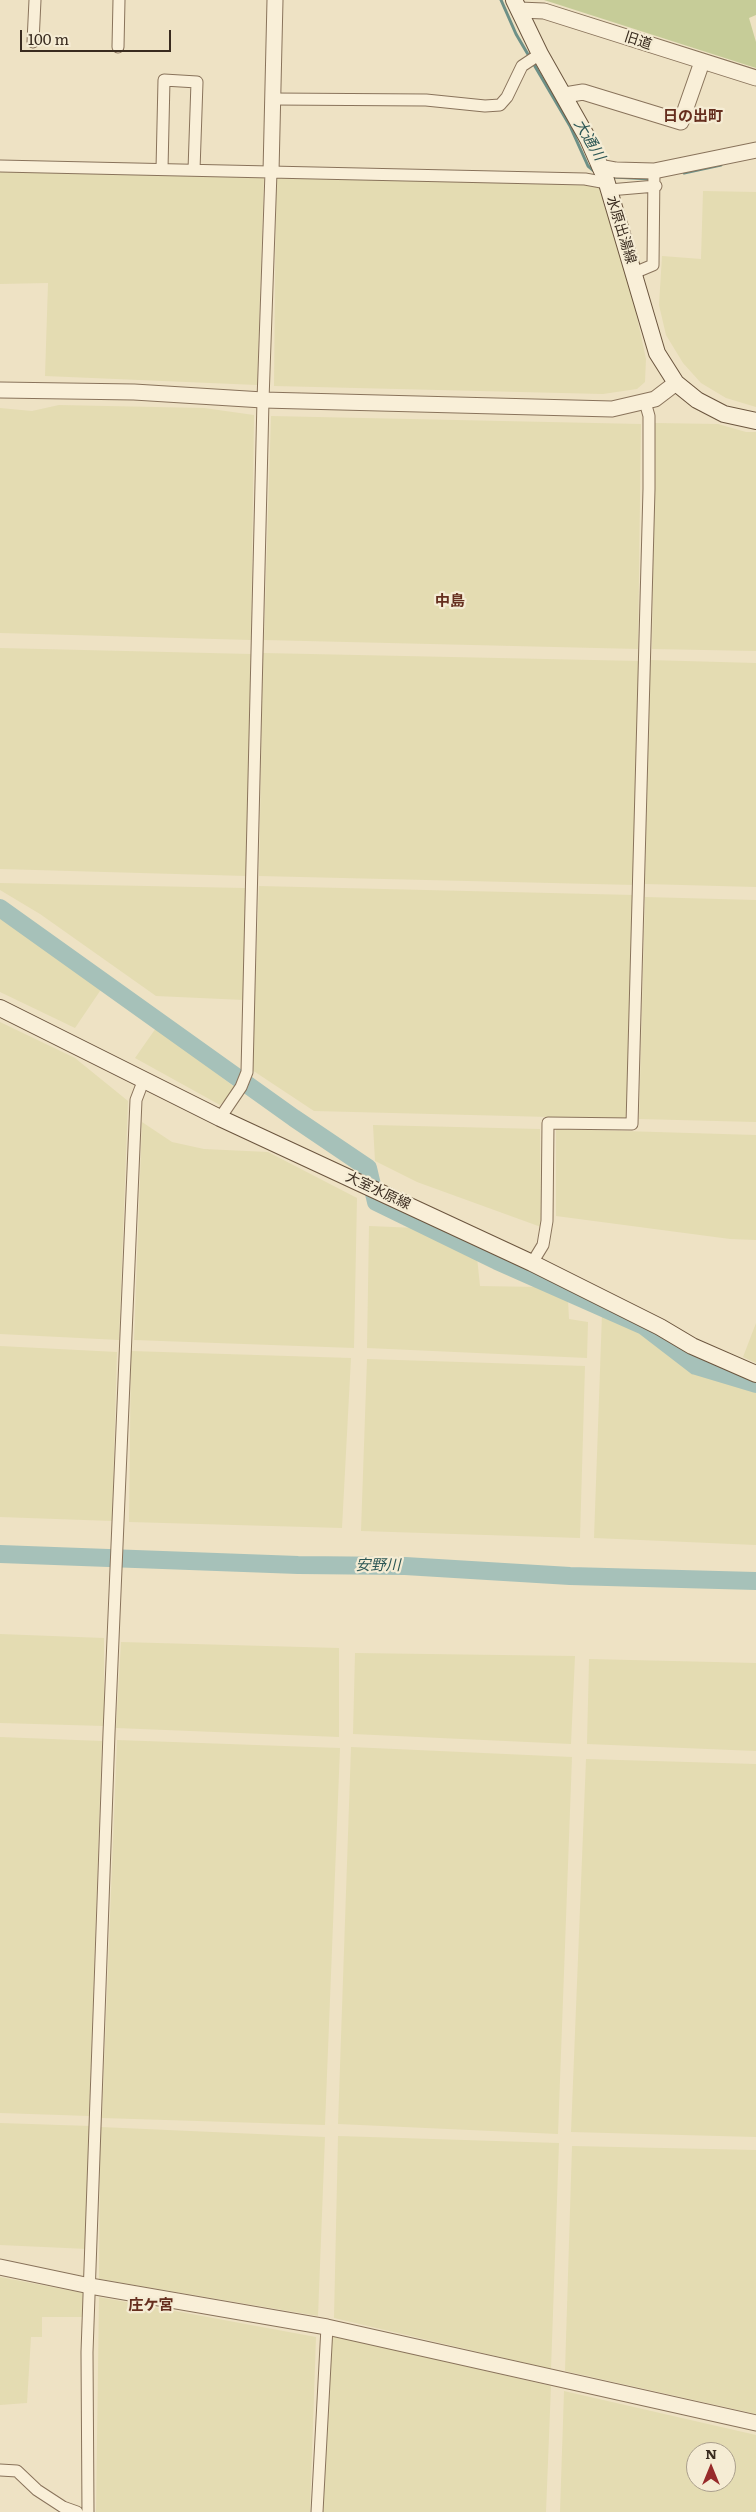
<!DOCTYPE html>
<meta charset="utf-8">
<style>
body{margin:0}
#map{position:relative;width:756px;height:2512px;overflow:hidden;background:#eee2c4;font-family:Literata,serif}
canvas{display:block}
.north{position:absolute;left:686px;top:2442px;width:50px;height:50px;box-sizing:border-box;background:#f5ecd4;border:1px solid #aa9f8c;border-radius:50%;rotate:0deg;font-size:14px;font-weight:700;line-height:20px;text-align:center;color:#392b1f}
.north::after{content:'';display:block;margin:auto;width:18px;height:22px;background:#972b2b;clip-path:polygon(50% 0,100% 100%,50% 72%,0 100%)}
.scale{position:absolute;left:20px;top:30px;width:151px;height:22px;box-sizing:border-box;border:2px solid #392b1f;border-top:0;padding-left:6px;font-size:15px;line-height:18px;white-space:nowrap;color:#392b1f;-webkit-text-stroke:4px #f5ecd4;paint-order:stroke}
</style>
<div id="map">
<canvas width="756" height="2512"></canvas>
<div class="north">N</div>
<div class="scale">100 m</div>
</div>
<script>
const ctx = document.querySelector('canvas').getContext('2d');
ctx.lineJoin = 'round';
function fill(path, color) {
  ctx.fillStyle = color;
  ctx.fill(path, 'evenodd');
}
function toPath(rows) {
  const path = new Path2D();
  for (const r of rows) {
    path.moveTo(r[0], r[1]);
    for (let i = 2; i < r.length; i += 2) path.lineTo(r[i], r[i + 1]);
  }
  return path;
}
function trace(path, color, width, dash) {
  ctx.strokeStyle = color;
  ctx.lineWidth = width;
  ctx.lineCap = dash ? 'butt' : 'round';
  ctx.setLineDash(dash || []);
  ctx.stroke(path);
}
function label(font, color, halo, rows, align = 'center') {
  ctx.font = font + ' Literata,"Noto Sans JP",serif';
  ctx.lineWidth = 4.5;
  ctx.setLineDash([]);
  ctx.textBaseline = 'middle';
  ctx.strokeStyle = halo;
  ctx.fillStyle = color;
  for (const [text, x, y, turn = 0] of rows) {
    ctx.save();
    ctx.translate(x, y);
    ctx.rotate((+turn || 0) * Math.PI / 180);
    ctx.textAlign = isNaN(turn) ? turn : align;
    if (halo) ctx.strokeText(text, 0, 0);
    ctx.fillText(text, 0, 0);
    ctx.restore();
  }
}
const farmland = toPath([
 [0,170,264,177,257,385,45,376,48,283,0,284],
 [276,177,589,183,599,186,633,299,646,359,645,382,637,389,603,394,274,386],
 [703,191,756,192,756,407,726,398,701,383,683,363,666,335,659,305,662,256,701,259],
 [59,405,204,408,254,415,251,640,0,633,0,408,32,411],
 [271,416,641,424,638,649,264,640],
 [655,423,718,424,746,432,756,432,756,651,652,649],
 [0,648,251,654,246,876,0,869],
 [263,653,640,661,635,885,259,876],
 [649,660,756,663,756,887,645,884],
 [0,883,245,888,244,1000,156,996,40,914,0,890],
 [259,886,634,895,628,1119,314,1111,252,1070],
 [645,897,756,900,756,1122,639,1119],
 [0,917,102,988,75,1028,0,992],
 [0,1022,75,1058,128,1101,119,1340,0,1334],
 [156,1028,236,1088,220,1105,135,1058],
 [142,1122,172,1142,204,1149,268,1152,357,1198,354,1348,134,1340],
 [373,1125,540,1129,541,1227,417,1182,375,1161],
 [556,1129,756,1135,756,1240,730,1239,556,1216],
 [369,1226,417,1228,477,1257,480,1286,540,1287,568,1300,569,1319,588,1322,587,1358,367,1348],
 [602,1314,639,1330,689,1370,756,1391,756,1545,594,1538],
 [756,1323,756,1363,743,1357],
 [0,1346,117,1352,112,1521,0,1517],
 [131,1351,351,1358,342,1528,129,1522],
 [367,1359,585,1366,580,1538,361,1531],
 [0,1634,104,1638,104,1726,0,1723],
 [121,1642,339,1648,339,1737,116,1728],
 [355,1653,575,1656,571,1744,353,1734],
 [589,1659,756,1663,756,1751,587,1744],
 [0,1737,102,1741,89,2116,0,2113],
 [117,1740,340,1748,325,2125,102,2118],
 [351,1747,572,1757,558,2134,338,2124],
 [586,1759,756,1764,756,2137,571,2132],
 [0,2123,91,2126,87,2249,0,2245],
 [100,2127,325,2137,318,2316,99,2279],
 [338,2136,559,2143,551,2369,334,2318],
 [572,2146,756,2150,756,2414,565,2371],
 [0,2277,83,2293,83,2317,42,2317,42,2337,31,2337,27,2403,0,2405],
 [99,2297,316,2337,310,2512,96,2512],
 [330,2335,551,2386,546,2512,323,2512],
 [564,2391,756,2435,756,2512,560,2512],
 [696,2452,726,2452,726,2482,696,2482]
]);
const green = toPath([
 [544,0,756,0,756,15,749,18,756,42,756,68]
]);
const stream = toPath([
 [501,0,516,34,570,126,588,166,594,171],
 [684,173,721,165],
 [614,177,650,179]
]);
const river = toPath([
 [0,908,294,1118,368,1168,376,1202,497,1261,644,1326,696,1366,756,1384],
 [0,1554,298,1565,405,1566,570,1576,756,1581]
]);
const minor = toPath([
 [33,42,35,0],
 [118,47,119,0],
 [273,99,426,100,485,106,500,105,507,97,522,66,540,54],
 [0,166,585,179,607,183],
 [162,169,164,80,197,82,194,170],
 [609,190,656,186],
 [634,273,653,265,654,171],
 [220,1118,241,1087,247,1072,263,400,271,172],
 [532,1263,543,1245,547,1221,548,1123,632,1124,649,489,649,416,645,402],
 [0,2470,17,2471,37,2490,63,2507,77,2512],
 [88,2512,87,2352,109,1733,136,1100,144,1079],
 [317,2512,327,2327]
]);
const tertiary = toPath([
 [519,10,544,11,756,78],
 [565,95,583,92,681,122,702,62],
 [600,167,616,170,654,171,756,150],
 [271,172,275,0],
 [0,390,134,392,263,400,612,409,655,399,676,383],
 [0,2267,90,2286,327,2327,756,2423]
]);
const secondary = toPath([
 [514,0,540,54,588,139,606,180,657,353,676,383,697,400,724,414,756,421],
 [0,1008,220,1118,532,1263,660,1327,692,1346,756,1374]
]);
const streetNames = [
 ["旧道",638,41,18],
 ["水原出湯線",621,230,73],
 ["大室水原線",378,1191,25]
];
const neighbourhoodNames = [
 ["日の出町",693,117],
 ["中島",450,602],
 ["庄ケ宮",151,2306]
];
const waterNames = [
 ["大通川",589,140,59],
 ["安野川",378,1566]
];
fill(farmland, '#e4dcb2');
fill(green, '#c6cc98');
trace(stream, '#6d9087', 3);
trace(river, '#a6c1b9', 18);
trace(minor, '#89735b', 13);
trace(tertiary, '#89735b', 17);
trace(secondary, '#6b553e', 18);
trace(minor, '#f9efd8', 11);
trace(tertiary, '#f9efd8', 15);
trace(secondary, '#f9efd8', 16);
label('14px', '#392b1f', '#f5ecd4', streetNames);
label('bold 15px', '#652e1e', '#f5ecd4', neighbourhoodNames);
label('italic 15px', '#2e5856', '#f5ecd4', waterNames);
</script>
